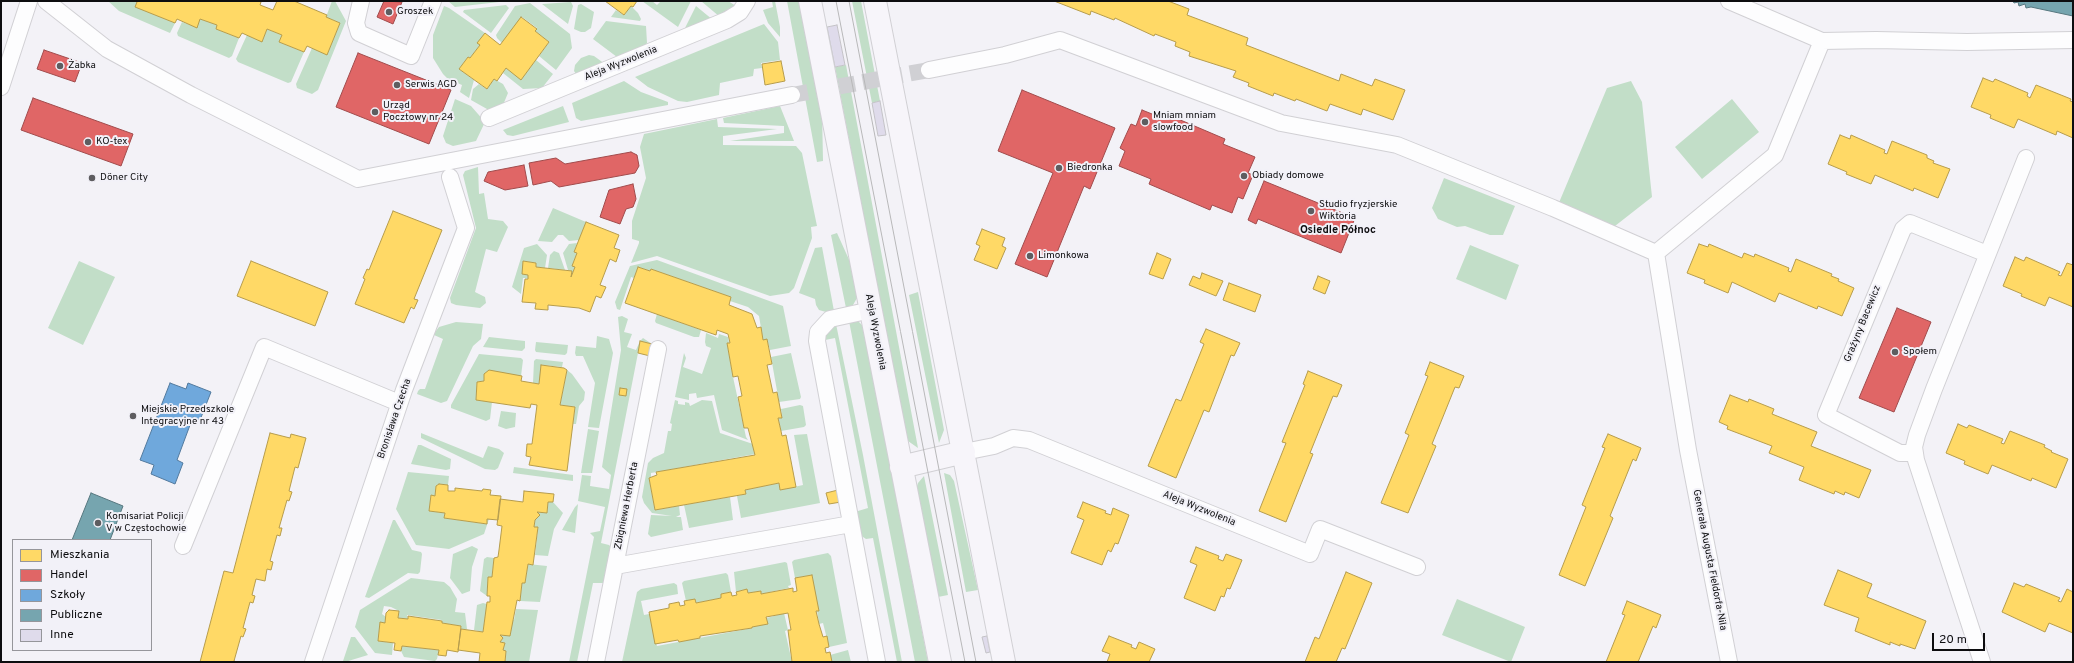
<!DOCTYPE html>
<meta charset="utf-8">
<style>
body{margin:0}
#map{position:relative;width:2074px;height:663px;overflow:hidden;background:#f3f2f7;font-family:Overpass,sans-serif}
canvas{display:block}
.frame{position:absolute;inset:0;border:2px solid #0d0d0f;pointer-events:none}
.legend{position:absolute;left:12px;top:539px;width:140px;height:112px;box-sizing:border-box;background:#f2f1f8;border:1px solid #96969b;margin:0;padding:5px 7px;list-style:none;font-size:12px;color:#0d0d0f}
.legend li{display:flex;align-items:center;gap:8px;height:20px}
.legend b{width:20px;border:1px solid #96969b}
.scale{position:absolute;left:1932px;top:633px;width:53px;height:18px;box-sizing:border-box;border:2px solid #0d0d0f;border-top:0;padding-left:5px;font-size:12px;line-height:14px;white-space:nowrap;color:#0d0d0f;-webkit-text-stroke:3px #f2f1f8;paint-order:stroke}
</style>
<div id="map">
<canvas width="2074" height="663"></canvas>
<div class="frame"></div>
<ul class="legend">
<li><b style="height:11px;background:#ffd966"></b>Mieszkania</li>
<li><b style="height:11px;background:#e06666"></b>Handel</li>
<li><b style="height:11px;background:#6fa8dc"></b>Szkoły</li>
<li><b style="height:11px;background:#76a5af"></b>Publiczne</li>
<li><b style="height:11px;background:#dfdbeb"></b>Inne</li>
</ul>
<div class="scale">20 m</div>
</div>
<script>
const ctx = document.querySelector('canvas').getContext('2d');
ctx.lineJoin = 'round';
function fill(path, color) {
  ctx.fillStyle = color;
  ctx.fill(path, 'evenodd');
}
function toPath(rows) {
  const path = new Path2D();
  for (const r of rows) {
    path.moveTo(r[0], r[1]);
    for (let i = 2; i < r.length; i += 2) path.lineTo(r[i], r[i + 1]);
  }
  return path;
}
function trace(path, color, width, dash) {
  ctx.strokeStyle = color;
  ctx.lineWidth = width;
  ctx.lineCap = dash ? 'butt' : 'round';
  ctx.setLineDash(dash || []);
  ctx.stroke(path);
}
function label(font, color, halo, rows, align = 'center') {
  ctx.font = font + ' Overpass,sans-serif';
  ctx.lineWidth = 4;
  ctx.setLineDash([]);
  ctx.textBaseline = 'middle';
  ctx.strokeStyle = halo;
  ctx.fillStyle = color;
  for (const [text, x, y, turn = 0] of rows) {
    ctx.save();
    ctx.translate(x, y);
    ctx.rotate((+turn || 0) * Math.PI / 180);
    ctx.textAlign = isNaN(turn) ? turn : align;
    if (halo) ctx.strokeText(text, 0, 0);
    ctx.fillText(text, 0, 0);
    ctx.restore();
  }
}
const green = toPath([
 [108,1,134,1,137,2,136,7,175,23,170,33,119,11],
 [332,1,335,1,346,21,318,90,312,94,297,88,296,84,312,48,327,54,340,23,326,17],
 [448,1,508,1,455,7],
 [642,1,652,1,657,5,661,1,691,1,678,27],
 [701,1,728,1,736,6,720,17],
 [772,1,775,1,780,27,780,37,768,23,763,10,773,7],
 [787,1,800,1,822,111,823,161,817,162],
 [852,1,861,1,880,101,872,103],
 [571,2,573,6,568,24,542,4],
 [530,3,570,34,572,48,556,70,539,56,549,42,535,31,537,28,522,17,502,43,497,38,496,35,515,6],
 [581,4,594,12,591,28,585,32,581,32,574,29,578,5],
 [506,5,509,8,491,33,463,12,464,10],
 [444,6,449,8,485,33,480,45,470,58,468,57,459,69,474,80,469,98,460,92,462,85,448,79,443,74,433,58,433,35],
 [631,6,638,13,641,19,640,21,611,17,616,10,624,15],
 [696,6,713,20,685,28],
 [200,19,217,25,216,29,239,38,232,56,229,58,178,36,177,33,182,22,196,27],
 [606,21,646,26,647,43,645,46,623,57,617,57,593,39],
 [764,24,778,42,780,60,761,63,762,68,754,69,753,76,720,83,719,95,687,102,678,101,648,87,635,77],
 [267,29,282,35,279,42,304,52,291,82,288,83,238,62,236,59,247,35,262,41],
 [589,55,594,56,605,64,576,74,574,71,575,65,581,58],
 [536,60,553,74,542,88,523,89,503,73,506,68,521,79],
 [846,65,918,448,908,441,906,436,835,67],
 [494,79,503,84,508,93,503,105,495,110,487,109,471,100,473,89,479,84,487,89],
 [624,81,641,92,668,102,668,105,581,121,576,118,572,103],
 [1631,81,1642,102,1652,197,1615,226,1558,205,1607,88],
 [455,99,471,106,485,122,476,141,453,146,446,143,443,136],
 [1732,99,1759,132,1702,179,1675,147],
 [563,106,569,122,513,136,507,135,503,130],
 [780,106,794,141,730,141,784,133,784,126,724,123,723,118],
 [717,119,718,127,777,129,723,136,723,145,796,146,802,153,817,226,811,227,812,238,794,288,789,293,770,296,657,256,631,263,639,243,639,241,632,239,632,221,646,178,640,147,644,134],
 [478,167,479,194,484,193,488,219,503,221,508,227,497,252,486,249,475,292,485,297,486,303,480,308,456,305,451,303,450,298,476,228,463,175,465,171],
 [1444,178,1515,206,1503,235,1490,235,1465,226,1457,227,1438,219,1432,208],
 [553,208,586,222,579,240,569,241,563,235,558,235,552,242,538,241],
 [837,233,851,264,857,298,853,305,846,308,831,235],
 [577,243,574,252,577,253,572,266,575,267,571,277,571,271,568,270,563,253,569,244],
 [537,244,547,255,545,268,536,267,536,263,523,261,528,275,528,278,523,278,521,294,512,287,524,248],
 [1470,245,1519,265,1506,300,1456,279],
 [822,247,834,311,826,312,819,310,816,305,815,299,799,293,815,248],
 [554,251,559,253,565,270,548,268,550,255],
 [657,260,783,306,791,346,770,350,767,340,763,340,759,316,748,307,730,301,731,297,651,269,650,271,638,267,634,278,631,277,620,310,617,309,615,302,630,266],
 [79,261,115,277,83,345,48,328],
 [918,292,944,430,939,443,909,295],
 [657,314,701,330,699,337,694,337,656,323,655,321],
 [622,316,628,319,624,332,632,334,627,347,636,350,640,341,643,338,652,344,640,341,638,353,601,543,609,545,613,549,606,583,593,583,577,662,569,662,594,537,590,533,600,531,605,507,578,501,582,475,591,476,590,486,609,489,611,475,602,467,621,350,618,317],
 [849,321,858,321,863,326,928,662,915,662],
 [456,322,483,324,481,339,473,346,447,401,441,403,417,394,418,391,420,389,425,389,443,339,434,335,435,332,439,327],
 [836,324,863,455,902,662,897,662,873,538,866,539,860,535,856,515,858,511,868,508,835,338,825,340,822,337],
 [706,333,718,338,719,334,728,337,729,343,727,343,733,377,746,437,748,440,722,430,714,395,697,398,696,393,689,394,689,400,675,397,684,353,686,358,683,367,702,374,711,348,706,346,705,342],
 [597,336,609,339,613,353,599,428,588,427,595,383,583,356,576,356,575,353,576,346,596,348],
 [489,337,525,341,525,348,522,351,483,347],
 [536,342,568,345,567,353,565,355,536,352,535,350],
 [791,353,801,397,800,399,779,402,771,357],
 [479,354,521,358,523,360,521,376,485,374,484,381,477,382,476,400,492,402,490,419,486,421,451,408,451,405],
 [536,359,563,362,562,367,542,365,539,384,533,383,534,361],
 [567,370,572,374,585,392,584,400,579,406,576,424,573,424,575,407,560,405],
 [675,400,678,401,678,404,685,405,685,402,689,403,690,406,702,400,712,401,720,433,753,444,755,454,651,473,651,477,649,478,655,510,679,506,680,515,676,517,681,517,683,530,651,537,648,534,651,515,672,516,652,513,644,503,642,497,648,463,653,458,664,453,668,431,671,431,672,424,670,423],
 [800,405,803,406,806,425,804,427,781,431,778,418,782,418,781,409],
 [501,411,516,413,515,427,506,429,498,426],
 [588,429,599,431,592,473,581,473],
 [421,433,483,458,488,446,499,449,504,453,498,468,495,470,485,469,421,438],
 [807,434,820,503,741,518,737,496,746,494,745,490,779,483,780,490,803,485,794,435],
 [418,445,421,445,451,459,450,469,446,470,411,464],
 [514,467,573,475,573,481,513,473],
 [408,472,449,476,448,485,439,484,436,486,435,496,431,496,429,511,445,513,444,518,486,524,487,519,489,519,484,534,449,549,416,545,396,509],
 [944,473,950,475,954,481,978,590,966,592],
 [924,476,948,595,938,597,916,489,918,483],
 [730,497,733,520,689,528,684,505],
 [548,502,553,502,563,513,554,529,548,556,535,555,538,528,534,527,535,520,540,515,537,512,547,513],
 [578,504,575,533,562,530,575,507],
 [393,520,395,520,412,550,421,552,422,554,420,572,418,574,408,573,369,598,365,597],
 [472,546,478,549,472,567,470,591,462,594,450,578,453,554],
 [828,553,831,556,847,643,829,647,823,623,819,624,812,575,795,578,792,562,794,560],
 [487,557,494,558,492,577,488,577,487,596,480,591,484,559],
 [785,562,787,563,791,585,788,586,789,588,761,594,761,591,748,593,747,589,736,592,734,572],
 [528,564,547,566,540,602,520,601,522,583,525,583],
 [726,573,728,575,731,592,721,594,721,598,696,603,695,599,686,601,682,583,684,581],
 [411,578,444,582,450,587,457,599,455,612,465,613,467,629,461,629,461,626,442,623,442,620,407,615,408,619,398,618,399,611,391,607,384,606,382,614,386,617,385,623,380,623,378,641,393,643,392,655,375,653,355,627,360,610],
 [674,583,677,585,678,594,641,601,644,615,649,614,657,646,752,628,752,627,767,624,767,618,784,613,788,630,785,631,792,662,622,662,637,592,641,589],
 [1457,599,1525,627,1511,662,1442,635],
 [483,603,487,604,483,632,474,630,477,605],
 [516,609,538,610,529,662,505,662,506,651,503,650,505,643,500,642,503,638,500,635,510,636,512,620,514,620],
 [351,637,355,637,368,655,345,662,343,661],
 [402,646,439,650,437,659,435,661,404,657,401,651],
 [848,650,851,662,832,662,830,655]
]);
const homes = toPath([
 [134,1,258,1,261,2,260,5,273,10,277,1,294,1,327,15,326,17,340,23,327,55,307,46,304,52,279,42,282,35,267,29,262,42,242,33,239,38,216,29,217,25,200,19,197,28,177,19,175,23,135,7,137,2,134,1],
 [605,1,637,1,633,7,631,6,624,15,605,1],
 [1054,1,1168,1,1189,9,1187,15,1248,38,1246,45,1339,81,1341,74,1372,86,1375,79,1405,90,1393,120,1363,109,1361,115,1330,104,1327,111,1296,99,1295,101,1274,93,1273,96,1248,86,1249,83,1233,77,1236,71,1189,56,1190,52,1175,46,1176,42,1155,34,1154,36,1115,18,1114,20,1091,11,1090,15,1054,1],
 [521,17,537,29,535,31,549,42,521,80,506,68,497,81,494,79,487,89,459,69,468,57,470,58,480,45,477,43,485,33,500,45,521,17],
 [781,61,785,81,765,85,762,64,781,61],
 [1983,78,1993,82,1995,79,2028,93,2027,96,2030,98,2036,85,2071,99,2070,101,2073,102,2073,138,2057,131,2056,135,2018,119,2014,128,1990,118,1991,115,1971,107,1983,78],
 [1840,135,1850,139,1851,135,1885,150,1884,153,1887,154,1892,141,1927,155,1927,158,1934,161,1933,163,1950,169,1938,198,1914,188,1913,191,1875,175,1871,184,1846,174,1847,172,1828,164,1840,135],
 [393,211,442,230,414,299,418,300,414,309,411,307,404,323,355,304,365,279,363,278,367,269,369,270,393,211],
 [586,222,619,235,614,248,620,250,616,262,610,259,600,285,606,287,601,298,596,296,590,312,579,308,548,305,548,310,535,309,536,303,522,302,525,279,528,279,528,275,522,274,523,261,536,263,536,267,572,271,571,277,575,267,572,266,577,253,574,252,586,222],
 [982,229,1005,238,1002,246,1006,248,997,269,974,260,980,246,976,244,982,229],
 [1699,244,1708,247,1709,244,1742,258,1744,253,1754,257,1755,254,1789,268,1788,271,1791,272,1796,259,1832,274,1831,276,1839,279,1838,281,1854,288,1842,316,1818,306,1817,309,1779,293,1775,302,1732,282,1728,293,1704,283,1705,280,1687,273,1699,244],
 [1157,253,1171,259,1163,279,1149,274,1157,253],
 [2015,257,2024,261,2026,257,2060,272,2058,275,2061,276,2067,263,2073,265,2073,307,2049,297,2045,306,2021,296,2022,294,2003,286,2015,257],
 [251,261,328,292,315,326,237,296,251,261],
 [638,267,650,271,651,269,731,297,729,305,752,314,757,328,761,327,763,340,767,339,772,364,767,365,773,393,777,392,782,418,778,418,781,431,782,436,786,435,796,487,780,490,779,483,745,490,746,494,655,510,649,478,657,475,656,472,755,455,748,428,744,428,738,397,742,396,738,376,733,377,727,343,730,343,728,334,717,330,716,335,625,303,638,267],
 [1202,273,1223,281,1216,296,1189,285,1193,276,1200,279,1202,273],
 [1318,276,1330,281,1325,294,1313,289,1318,276],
 [1229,283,1261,295,1255,312,1223,300,1229,283],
 [1206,329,1240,343,1234,356,1231,355,1209,412,1204,410,1176,478,1148,466,1176,399,1181,401,1204,344,1200,342,1206,329],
 [640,341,652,344,650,356,638,353,640,341],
 [1430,362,1464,376,1459,388,1455,387,1432,444,1436,446,1408,513,1381,503,1409,435,1405,433,1428,376,1425,375,1430,362],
 [541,365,564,368,567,370,560,405,575,407,567,471,529,465,531,457,526,456,527,444,532,444,537,405,531,404,530,408,476,400,477,382,484,381,484,374,489,370,522,376,521,381,539,384,541,365],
 [1308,371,1342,385,1337,397,1333,396,1310,453,1313,454,1286,522,1259,511,1286,443,1282,442,1305,385,1303,384,1308,371],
 [620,388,627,389,626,396,619,395,620,388],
 [1730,395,1748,402,1749,399,1774,409,1772,414,1817,432,1811,446,1871,470,1859,498,1845,492,1844,495,1835,491,1834,494,1799,480,1804,467,1769,453,1772,446,1727,429,1728,426,1719,422,1730,395],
 [1958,424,1967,428,1969,425,2003,439,2001,443,2004,444,2010,431,2045,445,2044,447,2052,451,2051,452,2068,459,2056,488,2032,478,2031,481,1992,465,1988,474,1964,464,1965,461,1946,453,1958,424],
 [270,433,290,438,291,434,306,438,298,468,295,467,289,491,292,492,289,501,287,500,279,528,282,528,280,536,277,535,270,561,273,562,271,570,267,569,265,581,256,579,252,595,255,596,253,603,250,602,243,628,246,629,243,637,241,636,234,661,237,662,200,662,224,571,233,573,270,433],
 [1608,434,1641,448,1636,461,1633,459,1610,516,1613,518,1585,586,1559,575,1586,507,1582,505,1605,448,1602,447,1608,434],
 [439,484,448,485,448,491,455,491,455,488,482,491,483,489,491,490,490,495,501,496,498,520,487,519,487,524,444,518,445,513,429,511,431,495,435,496,436,486,439,484],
 [838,490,841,502,829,504,826,493,838,490],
 [524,491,554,494,553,502,548,502,547,513,537,512,540,515,535,520,534,527,538,527,533,565,528,564,525,583,522,583,520,601,517,600,510,636,500,635,503,638,500,642,505,643,503,650,506,651,505,662,479,662,480,653,458,650,461,629,483,632,487,602,490,602,490,596,487,596,488,577,492,577,494,558,498,557,499,550,502,526,497,525,500,499,523,502,524,491],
 [1083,502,1106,511,1105,513,1111,515,1113,508,1129,515,1118,544,1115,543,1111,552,1108,550,1102,565,1071,553,1084,520,1077,517,1083,502],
 [1196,547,1219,556,1218,559,1223,561,1226,554,1242,560,1230,589,1227,588,1224,597,1221,596,1215,611,1184,598,1197,565,1190,562,1196,547],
 [1838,570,1872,584,1867,597,1926,621,1915,649,1900,644,1900,646,1890,642,1890,645,1855,631,1859,618,1824,605,1838,570],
 [1346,572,1372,583,1345,649,1342,648,1336,662,1305,662,1315,637,1319,639,1346,572],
 [812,575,819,611,816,611,819,624,823,637,827,636,829,647,825,648,826,653,830,652,832,662,792,662,788,630,791,630,788,613,766,617,768,624,752,627,752,628,700,636,700,638,679,642,678,640,655,644,649,612,669,608,669,604,679,602,680,606,685,605,684,601,695,599,696,603,721,598,721,594,731,592,732,596,737,595,736,592,747,589,748,593,761,591,761,594,793,588,793,592,797,591,795,578,812,575],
 [2014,583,2024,587,2026,584,2060,598,2058,601,2061,602,2067,589,2073,592,2073,633,2049,623,2045,632,2002,612,2014,583],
 [1627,601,1661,615,1656,628,1653,626,1638,662,1606,662,1625,615,1622,614,1627,601],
 [389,610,399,611,398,618,408,619,408,616,442,621,442,623,461,626,458,652,447,650,446,656,438,655,439,650,402,646,401,651,394,650,395,643,378,641,380,622,385,623,386,613,389,610],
 [1109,636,1132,645,1131,647,1136,649,1139,642,1155,649,1149,662,1107,662,1110,654,1102,651,1109,636]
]);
const shops = toPath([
 [384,1,402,2,393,24,377,17,384,1],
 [44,50,82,63,75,82,37,69,44,50],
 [358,53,451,90,429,144,336,107,358,53],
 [1022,90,1115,128,1090,189,1084,186,1047,277,1015,264,1053,173,998,151,1022,90],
 [33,98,133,134,121,166,21,130,33,98],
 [1142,110,1162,118,1164,113,1225,139,1223,144,1255,157,1248,173,1253,175,1243,199,1238,197,1232,213,1212,205,1210,210,1149,184,1151,179,1119,166,1125,151,1120,148,1131,124,1136,126,1142,110],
 [631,152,637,155,639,166,635,173,559,187,551,181,533,185,529,163,556,158,565,164,631,152],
 [524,165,528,186,505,190,484,181,488,172,524,165],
 [1264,181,1355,218,1341,253,1258,219,1256,224,1248,220,1264,181],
 [633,184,636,199,633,207,626,209,620,224,600,217,609,190,633,184],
 [1897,308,1931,322,1894,412,1859,398,1897,308]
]);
const schools = toPath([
 [170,383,186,389,188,383,211,392,200,420,193,417,177,460,183,463,175,484,151,474,154,465,140,460,170,383]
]);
const public = toPath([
 [2013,1,2073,1,2073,16,2031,7,2026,8,2025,4,2019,6,2018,2,2014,3,2013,1],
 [91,493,123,506,110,540,72,540,91,493]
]);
const building = toPath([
 [837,25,845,65,835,67,827,27,837,25],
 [880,101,886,135,878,136,872,103,880,101],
 [987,636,990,652,986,653,982,637,987,636]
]);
const streetTunnel = toPath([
 [792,95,929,70]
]);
const street = toPath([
 [46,1,107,49,191,95,358,179,792,95],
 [361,1,356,23,359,33,411,56,433,1],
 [1729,1,1822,41,1876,40,1967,42,2073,40],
 [929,70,1005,55,1060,40,1281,123,1397,145,1553,208,1656,253,1688,450,1729,662],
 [1,87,29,1],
 [489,118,727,20,740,12,747,1],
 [1656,253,1775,155,1822,41],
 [871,310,830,319,818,332,817,341,877,662],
 [964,452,994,446,1013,438,1029,440,1310,554,1320,529,1417,567],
 [1915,453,1900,453,1826,415,1903,229,1910,223,1987,254],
 [183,546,264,347,399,403],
 [615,566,851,524],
 [313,662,404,390,466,228,450,177],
 [596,662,658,349],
 [1982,662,1916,460,1914,447,1917,435,1934,389,2026,158]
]);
const secondary = toPath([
 [810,1,940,662],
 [875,1,1004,662],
 [901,467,964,452]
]);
const tram = toPath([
 [836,1,965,662],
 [849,1,976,662]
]);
const markers = [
 [389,12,4,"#5e5d60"],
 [60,66,4,"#5e5d60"],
 [397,85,4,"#5e5d60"],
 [375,112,4,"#5e5d60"],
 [1145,122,4,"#5e5d60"],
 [88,142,4,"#5e5d60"],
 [1059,168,4,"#5e5d60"],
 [1244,176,4,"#5e5d60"],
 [92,178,4,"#5e5d60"],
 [1311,211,4,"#5e5d60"],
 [1030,256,4,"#5e5d60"],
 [1895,352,4,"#5e5d60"],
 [133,416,4,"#5e5d60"],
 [98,523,4,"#5e5d60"]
];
const poiNames = [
 ["Groszek",397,12],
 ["Żabka",68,66],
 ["Serwis AGD",405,85],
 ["Urząd",383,106],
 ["Pocztowy nr 24",383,118],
 ["Mniam mniam",1153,116],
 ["slowfood",1153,128],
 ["KO-tex",96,142],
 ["Biedronka",1067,168],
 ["Obiady domowe",1252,176],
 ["Döner City",100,178],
 ["Studio fryzjerskie",1319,205],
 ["Wiktoria",1319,217],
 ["Limonkowa",1038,256],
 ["Społem",1903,352],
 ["Miejskie Przedszkole",141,410],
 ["Integracyjne nr 43",141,422],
 ["Komisariat Policji",106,517],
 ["V w Częstochowie",106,529]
];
const streetNames = [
 ["Aleja Wyzwolenia",621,64,-22],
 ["Grażyny Bacewicz",1863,324,-68],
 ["Aleja Wyzwolenia",875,332,79],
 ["Bronisława Czecha",395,419,-71],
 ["Zbigniewa Herberta",627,506,-79],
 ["Aleja Wyzwolenia",1199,509,22],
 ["Generała Augusta Fieldorfa-Nila",1709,560,79]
];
const neighbourhoodNames = [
 ["Osiedle Północ",1338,231]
];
fill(green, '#c2dec8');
fill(homes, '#ffd966');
trace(homes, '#b69c4c', 1);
fill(shops, '#e06666');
trace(shops, '#a14b4c', 1);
fill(schools, '#6fa8dc');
trace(schools, '#527a9e', 1);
fill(public, '#76a5af');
trace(public, '#56777f', 1);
fill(building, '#dfdbeb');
trace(building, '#c4c3c7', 1);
trace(streetTunnel, '#d0d0d4', 16, [16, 8]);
trace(street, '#d1d0d4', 18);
trace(secondary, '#d1d0d4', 24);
trace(street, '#fdfdfe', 16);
trace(secondary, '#f7f5fa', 22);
trace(tram, '#b8b8b9', 1);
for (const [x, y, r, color] of markers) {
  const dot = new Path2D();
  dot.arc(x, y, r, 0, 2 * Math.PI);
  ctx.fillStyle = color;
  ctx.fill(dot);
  trace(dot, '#f2f1f8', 1.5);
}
label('10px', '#0d0d0f', '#f2f1f8', poiNames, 'left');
label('10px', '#0d0d0f', '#f2f1f8', streetNames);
label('bold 11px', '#0d0d0f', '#f2f1f8', neighbourhoodNames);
</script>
